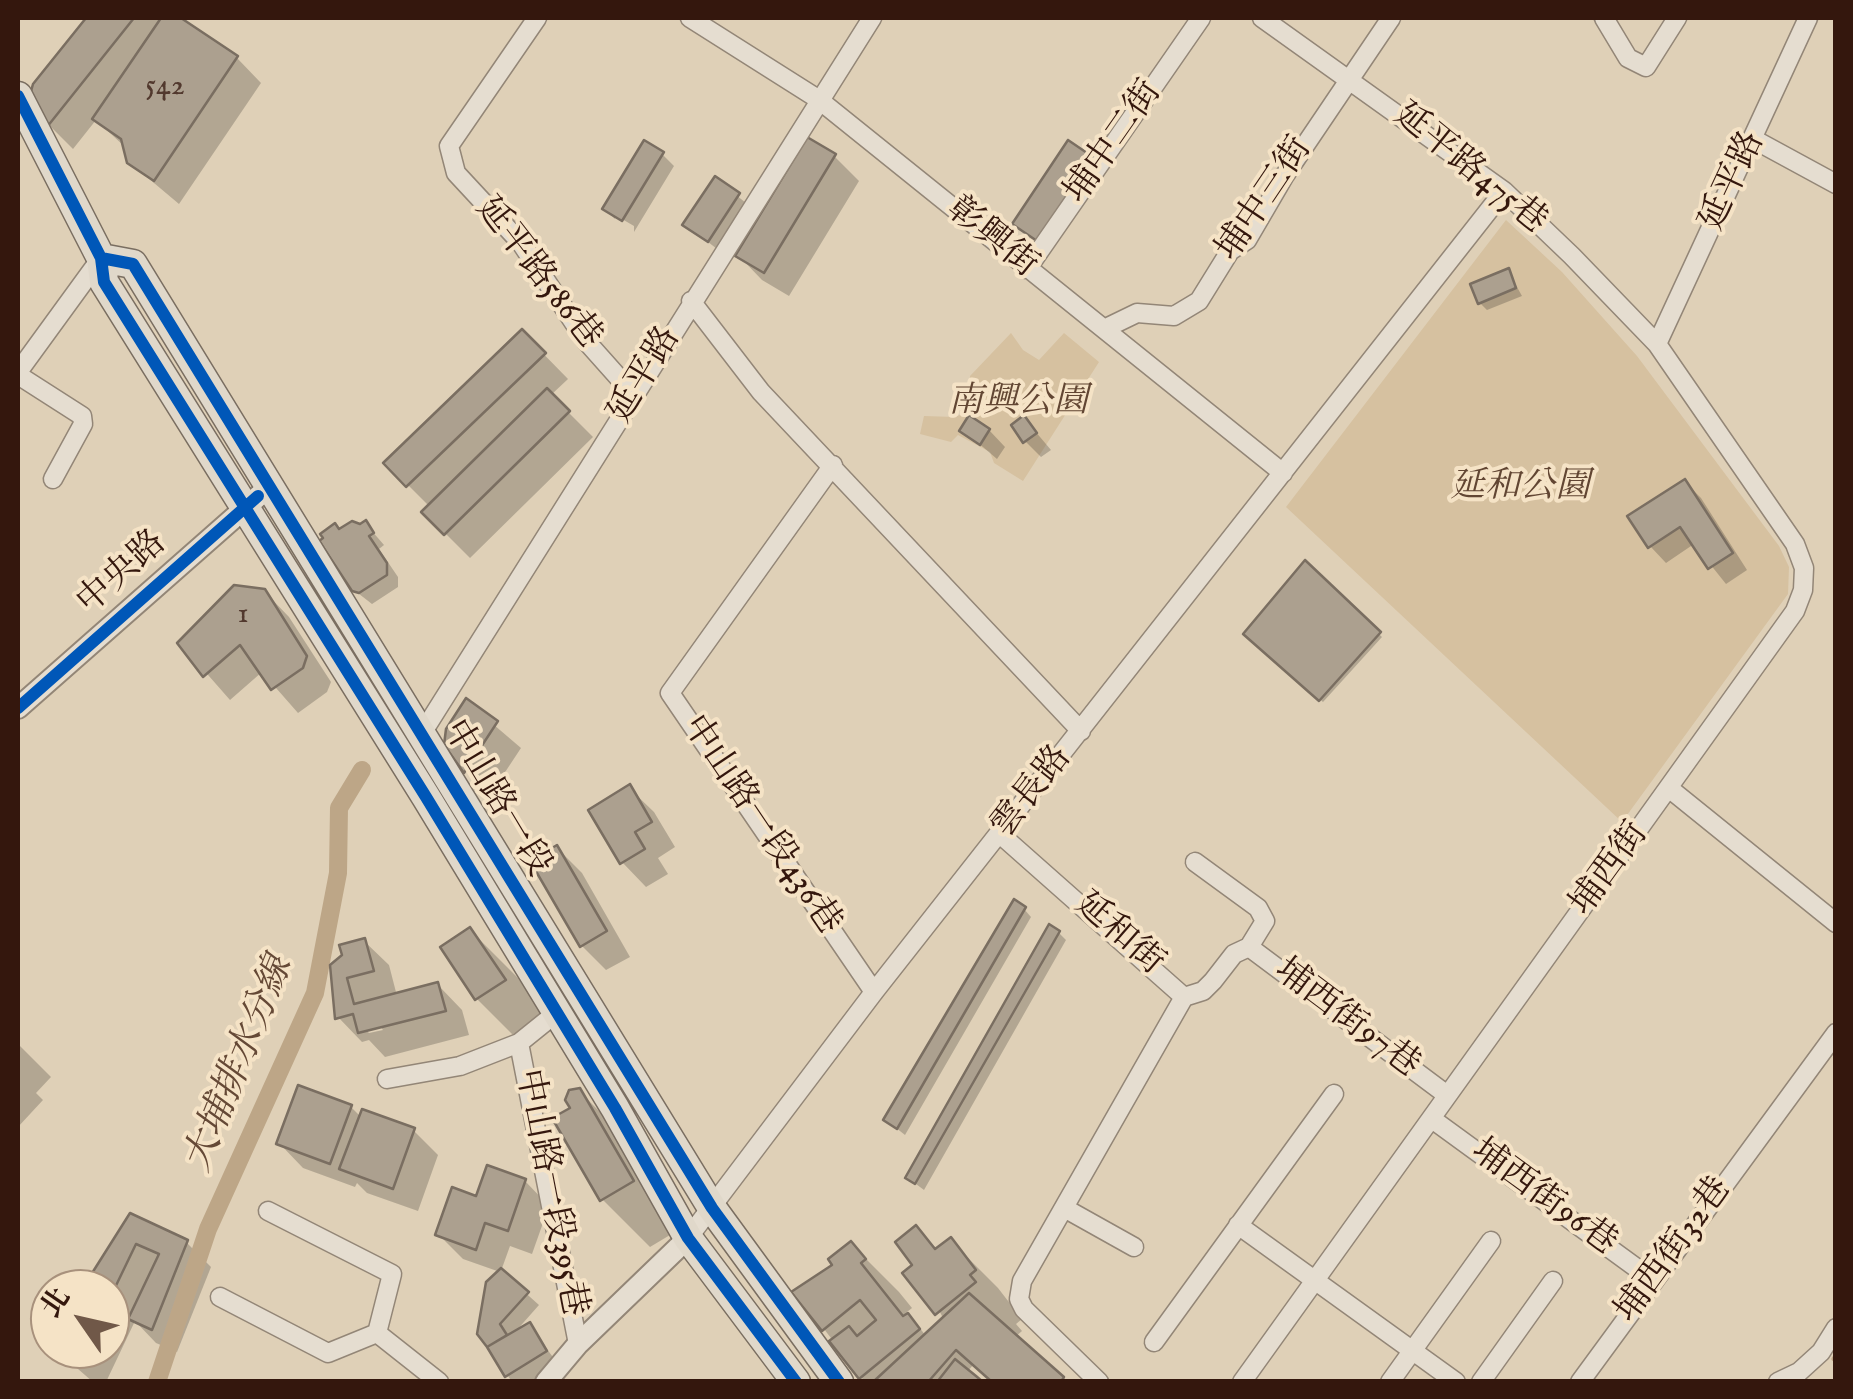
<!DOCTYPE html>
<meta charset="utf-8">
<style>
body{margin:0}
#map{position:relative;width:1853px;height:1399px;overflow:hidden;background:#dfd0b7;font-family:"IM FELL English","Noto Serif TC",serif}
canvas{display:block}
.frame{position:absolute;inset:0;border:20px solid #34170d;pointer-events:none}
.north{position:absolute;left:30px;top:1269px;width:100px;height:100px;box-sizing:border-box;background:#f5e3c6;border:2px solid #a8917c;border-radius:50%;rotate:304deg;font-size:28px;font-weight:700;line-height:40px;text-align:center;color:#34170d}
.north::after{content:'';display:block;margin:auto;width:35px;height:45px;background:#705848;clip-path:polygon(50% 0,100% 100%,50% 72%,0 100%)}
</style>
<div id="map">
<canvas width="1853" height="1399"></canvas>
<div class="frame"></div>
<div class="north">北</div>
</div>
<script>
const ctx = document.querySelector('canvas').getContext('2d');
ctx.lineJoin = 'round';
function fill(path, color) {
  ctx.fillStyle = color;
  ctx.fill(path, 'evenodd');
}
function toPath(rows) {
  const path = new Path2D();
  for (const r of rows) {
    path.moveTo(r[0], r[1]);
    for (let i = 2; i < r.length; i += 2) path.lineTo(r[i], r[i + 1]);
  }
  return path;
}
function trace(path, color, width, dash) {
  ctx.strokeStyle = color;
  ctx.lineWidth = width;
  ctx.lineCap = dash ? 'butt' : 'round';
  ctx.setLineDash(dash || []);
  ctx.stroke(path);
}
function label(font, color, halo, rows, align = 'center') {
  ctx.font = font + ' "IM FELL English","Noto Serif TC",serif';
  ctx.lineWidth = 8;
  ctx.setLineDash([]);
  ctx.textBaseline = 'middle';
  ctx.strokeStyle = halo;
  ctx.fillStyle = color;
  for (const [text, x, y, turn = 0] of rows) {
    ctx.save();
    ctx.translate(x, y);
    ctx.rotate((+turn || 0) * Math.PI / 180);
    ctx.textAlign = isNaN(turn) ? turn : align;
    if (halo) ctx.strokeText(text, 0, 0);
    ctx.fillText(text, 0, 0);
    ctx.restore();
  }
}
const green = toPath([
 [1506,220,1562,272,1637,356,1779,546,1789,567,1788,594,1622,822,1286,507],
 [1011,333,1023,350,1039,360,1064,333,1099,362,1023,481,994,463,990,452,958,435,951,442,920,434,924,416,955,417,969,411,970,376]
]);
const shadow = toPath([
 [89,18,178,18,237,58,261,83,179,204,129,162,124,146,96,120,73,149,49,125,33,94,35,85],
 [662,154,674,166,634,232,634,226,615,215,615,219,605,209],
 [834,156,859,181,789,296,762,280,738,255],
 [716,179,751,207,721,252,686,225],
 [1508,271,1522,296,1487,310,1480,303],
 [522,332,568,379,551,395,593,437,470,558,424,512,430,507,386,463],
 [1024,418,1051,450,1041,457,1025,441],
 [963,430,989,430,1005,447,997,459],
 [1685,482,1701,498,1747,570,1726,584,1694,544,1666,563,1650,546],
 [365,523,384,545,379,549,398,577,398,587,372,604,354,590,340,532],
 [1305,564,1382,637,1323,702,1246,634],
 [264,591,289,617,331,682,327,692,298,713,262,672,230,700,180,643],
 [466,701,521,748,490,795,447,744],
 [629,788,654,812,675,847,658,858,668,874,646,887,622,862],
 [557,848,582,873,630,957,606,970,582,946],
 [1024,909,1031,917,905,1135,886,1120],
 [470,930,518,978,552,1029,525,1047,477,999,443,948],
 [1059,933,1066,940,924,1190,908,1178],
 [364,941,389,965,397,996,438,985,462,1010,469,1035,385,1057,369,1040,362,1042,338,1017,333,967],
 [379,1025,383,1030,369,1033,365,1029],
 [18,1044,51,1077,36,1093,43,1100,18,1127],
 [579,1091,627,1139,680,1229,650,1247,602,1199,574,1109],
 [351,1107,361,1117,414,1131,438,1155,418,1211,367,1193,357,1183,355,1187,303,1168,279,1143],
 [525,1181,549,1206,532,1254,510,1246,501,1271,539,1305,516,1331,529,1325,561,1368,540,1382,512,1382,480,1333,500,1272,463,1259,438,1234,478,1199],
 [130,1216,186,1242,211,1267,177,1352,156,1343,135,1321,106,1382,93,1382,55,1349,110,1349,110,1289,85,1289],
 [916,1228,938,1250,950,1240,998,1288,1022,1319,1016,1324,1022,1331,1015,1337,1065,1382,993,1382,974,1364,967,1372,979,1382,865,1382,861,1377,824,1329,836,1265,851,1244,899,1292,912,1308,907,1312,926,1336,944,1320,916,1265]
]);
const stream = toPath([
 [1834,1359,1836,1356]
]);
const canal = toPath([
 [157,1382,208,1229,315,993,338,873,339,808,362,770]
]);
const building = toPath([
 [86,18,134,18,47,127,30,95,33,84,86,18],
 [161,18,181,18,238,56,154,181,127,163,121,139,92,119,161,18],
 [807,137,836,154,764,273,735,256,807,137],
 [644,140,664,152,622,221,602,209,644,140],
 [1068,140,1093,157,1037,241,1012,224,1068,140],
 [715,176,740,193,708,242,682,225,715,176],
 [1509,268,1516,288,1478,304,1470,284,1509,268],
 [522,329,546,353,406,487,383,463,522,329],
 [547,388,570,411,444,535,421,512,547,388],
 [969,415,990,429,980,445,959,431,969,415],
 [1024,415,1037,433,1023,443,1011,425,1024,415],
 [1685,479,1733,553,1708,569,1680,527,1648,548,1627,516,1685,479],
 [366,520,374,533,369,536,387,563,387,575,359,593,352,591,319,541,323,538,320,534,335,523,339,529,352,521,360,524,366,520],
 [1305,560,1381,632,1319,701,1243,634,1305,560],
 [234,585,265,589,307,656,303,668,271,690,240,645,203,677,177,643,234,585],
 [466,698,498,721,464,773,444,745,446,729,466,698],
 [630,784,652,822,635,832,645,849,620,864,588,810,630,784],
 [557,845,607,931,580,947,530,861,557,845],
 [1014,899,1026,907,897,1129,883,1120,1014,899],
 [1049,924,1060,931,915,1184,905,1178,1049,924],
 [470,927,506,980,475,1000,440,947,470,927],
 [365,938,374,971,347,978,354,1004,438,982,446,1011,358,1033,353,1014,335,1019,330,965,342,955,339,945,365,938],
 [298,1085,352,1105,330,1164,276,1144,298,1085],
 [580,1088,634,1181,600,1201,552,1118,570,1108,565,1100,569,1090,580,1088],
 [362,1109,415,1128,393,1189,339,1169,362,1109],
 [487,1165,526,1179,508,1231,485,1223,476,1250,435,1235,452,1187,476,1196,487,1165],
 [130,1213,188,1240,152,1330,128,1319,159,1254,136,1244,110,1298,110,1289,82,1289,130,1213],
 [916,1225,935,1249,951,1237,976,1270,970,1275,976,1282,935,1315,902,1273,912,1265,895,1242,916,1225],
 [851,1241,866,1259,861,1263,903,1316,908,1313,920,1329,859,1379,829,1341,849,1326,857,1336,876,1320,860,1300,822,1331,791,1292,832,1265,828,1259,851,1241],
 [501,1268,529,1292,500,1324,507,1335,487,1347,477,1334,486,1282,501,1268],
 [969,1293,1064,1377,1061,1382,992,1382,956,1350,928,1382,873,1382,969,1293],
 [530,1322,547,1351,505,1377,487,1347,530,1322],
 [52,1349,85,1349,78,1365,52,1349],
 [955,1359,976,1376,983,1382,937,1382,955,1359]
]);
const minor = toPath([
 [537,18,449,146,456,173,521,243,586,341,635,396],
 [690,18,818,99,1283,473],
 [1604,18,1628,58,1646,67,1677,18],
 [1755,140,1836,184],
 [1027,269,1201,18],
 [691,301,761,392,1081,731],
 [1106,328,1137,313,1174,316,1199,301,1230,251,1247,240,1285,175,1391,18],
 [1657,344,1808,18],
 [18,372,101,258],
 [18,375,82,416,83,424,53,479],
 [833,465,670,693,874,992],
 [421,735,872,18],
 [1670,789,1836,923],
 [1001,835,1184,997,1022,1281,1019,1299,1024,1309,1099,1382],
 [1249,947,1447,1095],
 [1184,997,1203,991,1213,981,1234,954,1249,947,1265,921,1258,908,1195,862],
 [519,1043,578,1344],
 [387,1079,460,1066,519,1043,555,1014],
 [1432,1119,1653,1280],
 [1066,1209,1134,1247],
 [268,1211,392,1274,377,1333],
 [1238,1225,1456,1382],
 [688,1238,874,992,1504,191],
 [220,1297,328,1353,377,1333],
 [377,1333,439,1382],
 [1154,1342,1334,1094],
 [1242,1382,1795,611,1803,590,1804,568,1795,544,1657,344,1572,256,1504,191,1262,18],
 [1390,1382,1491,1241],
 [1481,1382,1553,1281],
 [1580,1382,1836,1033],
 [1778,1382,1799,1372,1821,1352,1836,1328]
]);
const tertiary = toPath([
 [18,708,270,486],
 [546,1382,578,1344,688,1238]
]);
const primary = toPath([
 [18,96,101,258,104,282,426,797,615,1108,688,1238,796,1382],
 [101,258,133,264,712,1208,839,1382]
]);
const cycleway = toPath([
 [18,96,101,258,104,282,426,797,615,1108,688,1238,796,1382],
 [101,258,133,264,712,1208,839,1382],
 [18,708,258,496]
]);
const numberNames = [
 ["542",165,88],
 ["1",243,616]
];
const streetNames = [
 ["埔中二街",1115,143,-55],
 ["延平路475巷",1469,170,39],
 ["延平路",1734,182,-65],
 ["埔中三街",1266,200,-56],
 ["彰興街",991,239,39],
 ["延平路586巷",537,274,52],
 ["延平路",646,376,-59],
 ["中央路",123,574,-42],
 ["雲長路",1033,793,-52],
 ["中山路一段",495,799,59],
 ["中山路一段436巷",760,826,56],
 ["埔西街",1611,870,-54],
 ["延和街",1118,935,41],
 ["埔西街97巷",1346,1020,37],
 ["中山路一段395巷",549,1193,79],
 ["埔西街96巷",1543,1199,36],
 ["埔西街32巷",1675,1251,-54]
];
const parkNames = [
 ["南興公園",1018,404],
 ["延和公園",1520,489]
];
const waterNames = [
 ["大埔排水分線",241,1065,-68]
];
fill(green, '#d6c1a0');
fill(shadow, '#0003');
trace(stream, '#bda687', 5);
trace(canal, '#bda687', 18);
fill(building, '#aca08f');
trace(building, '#7a6e61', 2.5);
trace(minor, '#938677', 21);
trace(tertiary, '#938677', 24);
trace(primary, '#7a6e61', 31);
trace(minor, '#e5ddd0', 18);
trace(tertiary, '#e5ddd0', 20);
trace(primary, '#e0d8ca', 28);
trace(cycleway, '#0057b8', 12);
label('30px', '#52392e', null, numberNames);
label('35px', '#34170d', '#f5e3c6', streetNames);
label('italic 35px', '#624633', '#f5e3c6', parkNames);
label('italic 38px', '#654936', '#f5e3c6', waterNames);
</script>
